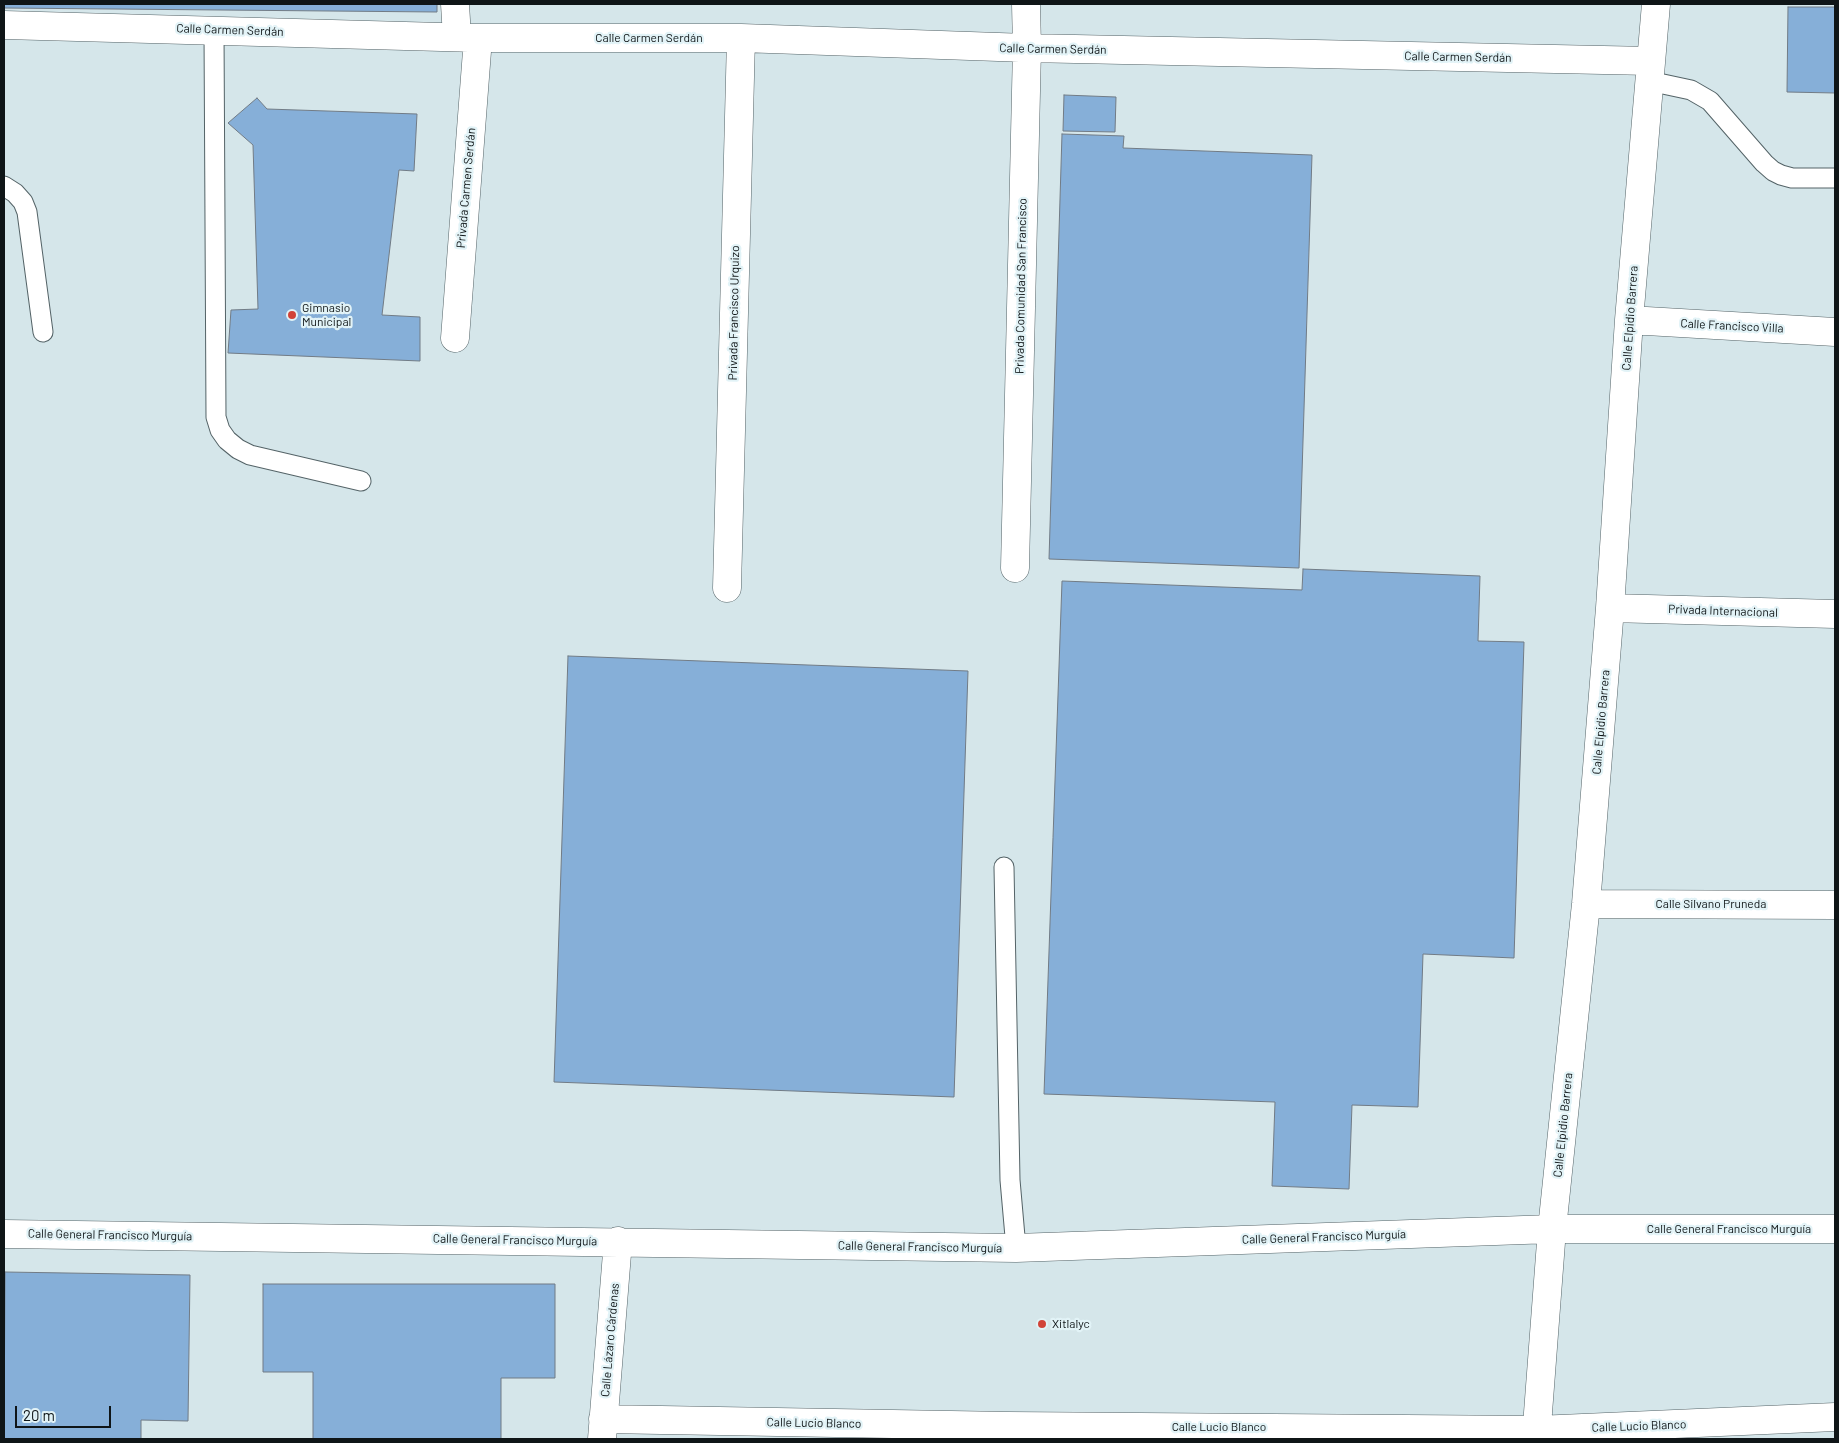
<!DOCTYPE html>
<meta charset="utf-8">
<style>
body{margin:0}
#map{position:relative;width:1839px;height:1443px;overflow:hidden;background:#d5e6ea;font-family:Barlow,sans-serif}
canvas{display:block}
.frame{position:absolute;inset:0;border:5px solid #0f1517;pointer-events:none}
.scale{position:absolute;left:15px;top:1406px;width:96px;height:22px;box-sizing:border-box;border:2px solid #0f1517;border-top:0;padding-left:6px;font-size:15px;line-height:18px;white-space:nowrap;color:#0f1517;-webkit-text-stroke:4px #e2f3f7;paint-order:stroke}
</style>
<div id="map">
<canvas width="1839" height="1443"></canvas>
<div class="frame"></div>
<div class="scale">20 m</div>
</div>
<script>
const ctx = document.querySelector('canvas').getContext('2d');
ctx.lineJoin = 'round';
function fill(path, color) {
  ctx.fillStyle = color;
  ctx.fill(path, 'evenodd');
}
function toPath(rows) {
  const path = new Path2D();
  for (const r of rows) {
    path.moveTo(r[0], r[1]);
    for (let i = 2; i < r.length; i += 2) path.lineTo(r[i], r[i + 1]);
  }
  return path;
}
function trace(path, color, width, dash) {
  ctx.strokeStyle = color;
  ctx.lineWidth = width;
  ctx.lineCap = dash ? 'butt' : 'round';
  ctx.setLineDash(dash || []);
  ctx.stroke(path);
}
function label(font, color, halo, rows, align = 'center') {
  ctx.font = font + ' Barlow,sans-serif';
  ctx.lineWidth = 4.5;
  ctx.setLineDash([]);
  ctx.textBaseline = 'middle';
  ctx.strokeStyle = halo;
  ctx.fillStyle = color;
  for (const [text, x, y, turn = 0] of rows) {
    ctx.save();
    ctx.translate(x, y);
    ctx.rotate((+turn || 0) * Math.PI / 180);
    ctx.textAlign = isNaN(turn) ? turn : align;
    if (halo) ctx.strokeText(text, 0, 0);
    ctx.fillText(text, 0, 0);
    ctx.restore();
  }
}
const building = toPath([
 [4,4,437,4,437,12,4,8,4,4],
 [1788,7,1835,7,1835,93,1787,92,1788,7],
 [1064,95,1116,97,1115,132,1063,131,1064,95],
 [257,98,267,109,417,114,414,171,399,170,382,315,420,317,420,361,228,353,231,310,258,309,253,145,228,123,257,98],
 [1062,134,1124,136,1123,148,1312,155,1299,568,1049,559,1062,134],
 [1303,569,1480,576,1478,641,1524,642,1514,958,1423,954,1418,1107,1352,1105,1349,1189,1272,1186,1275,1102,1044,1094,1062,581,1302,590,1303,569],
 [568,656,968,671,954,1097,554,1082,568,656],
 [5,1272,190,1275,188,1421,141,1420,141,1439,4,1439,5,1272],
 [263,1284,555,1284,555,1378,501,1378,501,1439,313,1439,313,1372,263,1372,263,1284]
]);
const lane = toPath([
 [214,30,216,417,220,430,227,440,238,449,250,455,361,481],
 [1649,81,1691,90,1710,101,1764,163,1773,171,1781,175,1792,178,1835,178],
 [4,186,15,193,23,202,27,212,43,332],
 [1004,867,1010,1180,1016,1248]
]);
const street = toPath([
 [455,4,457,37],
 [4,25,478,38,741,38,1027,48,1651,61],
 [1629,320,1835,332],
 [455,338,478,38],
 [1015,568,1027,48,1026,4],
 [727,588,741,38],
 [1610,608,1835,614],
 [1586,904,1835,905],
 [4,1234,1016,1248,1552,1229,1835,1229],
 [603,1419,1009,1426,1537,1430,1835,1417],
 [602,1439,618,1241],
 [1536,1439,1552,1229,1586,904,1610,608,1629,320,1656,4]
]);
const markers = [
 [292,315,5,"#d14338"],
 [1042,1324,5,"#d14338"]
];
const streetNames = [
 ["Calle Carmen Serdán",230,30,2],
 ["Calle Carmen Serdán",649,38],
 ["Calle Carmen Serdán",1053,49,1],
 ["Calle Carmen Serdán",1458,57,1],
 ["Privada Carmen Serdán",466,188,-85],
 ["Privada Comunidad San Francisco",1021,286,-89],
 ["Privada Francisco Urquizo",734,313,-89],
 ["Calle Elpidio Barrera",1630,318,-86],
 ["Calle Francisco Villa",1732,326,3],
 ["Privada Internacional",1723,611,2],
 ["Calle Elpidio Barrera",1601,722,-85],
 ["Calle Silvano Pruneda",1711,904],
 ["Calle Elpidio Barrera",1563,1125,-84],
 ["Calle General Francisco Murguía",1729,1229],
 ["Calle General Francisco Murguía",110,1235,1],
 ["Calle General Francisco Murguía",1324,1237,-2],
 ["Calle General Francisco Murguía",515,1240,1],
 ["Calle General Francisco Murguía",920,1247,1],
 ["Calle Lázaro Cárdenas",610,1340,-85],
 ["Calle Lucio Blanco",814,1423,1],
 ["Calle Lucio Blanco",1639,1426,-2],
 ["Calle Lucio Blanco",1219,1427]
];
const poiNames = [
 ["Gimnasio",302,308],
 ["Municipal",302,322],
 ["Xitlalyc",1052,1324]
];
fill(building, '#86afd8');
trace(building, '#717b85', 1);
trace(lane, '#546367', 21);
trace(street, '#546367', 29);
trace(lane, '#fff', 19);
trace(street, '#fff', 28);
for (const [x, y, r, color] of markers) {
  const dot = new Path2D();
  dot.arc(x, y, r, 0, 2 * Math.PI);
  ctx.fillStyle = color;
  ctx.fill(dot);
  trace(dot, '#e2f3f7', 2);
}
label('12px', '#0f1517', '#e2f3f7', streetNames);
label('12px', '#0f1517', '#e2f3f7', poiNames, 'left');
</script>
